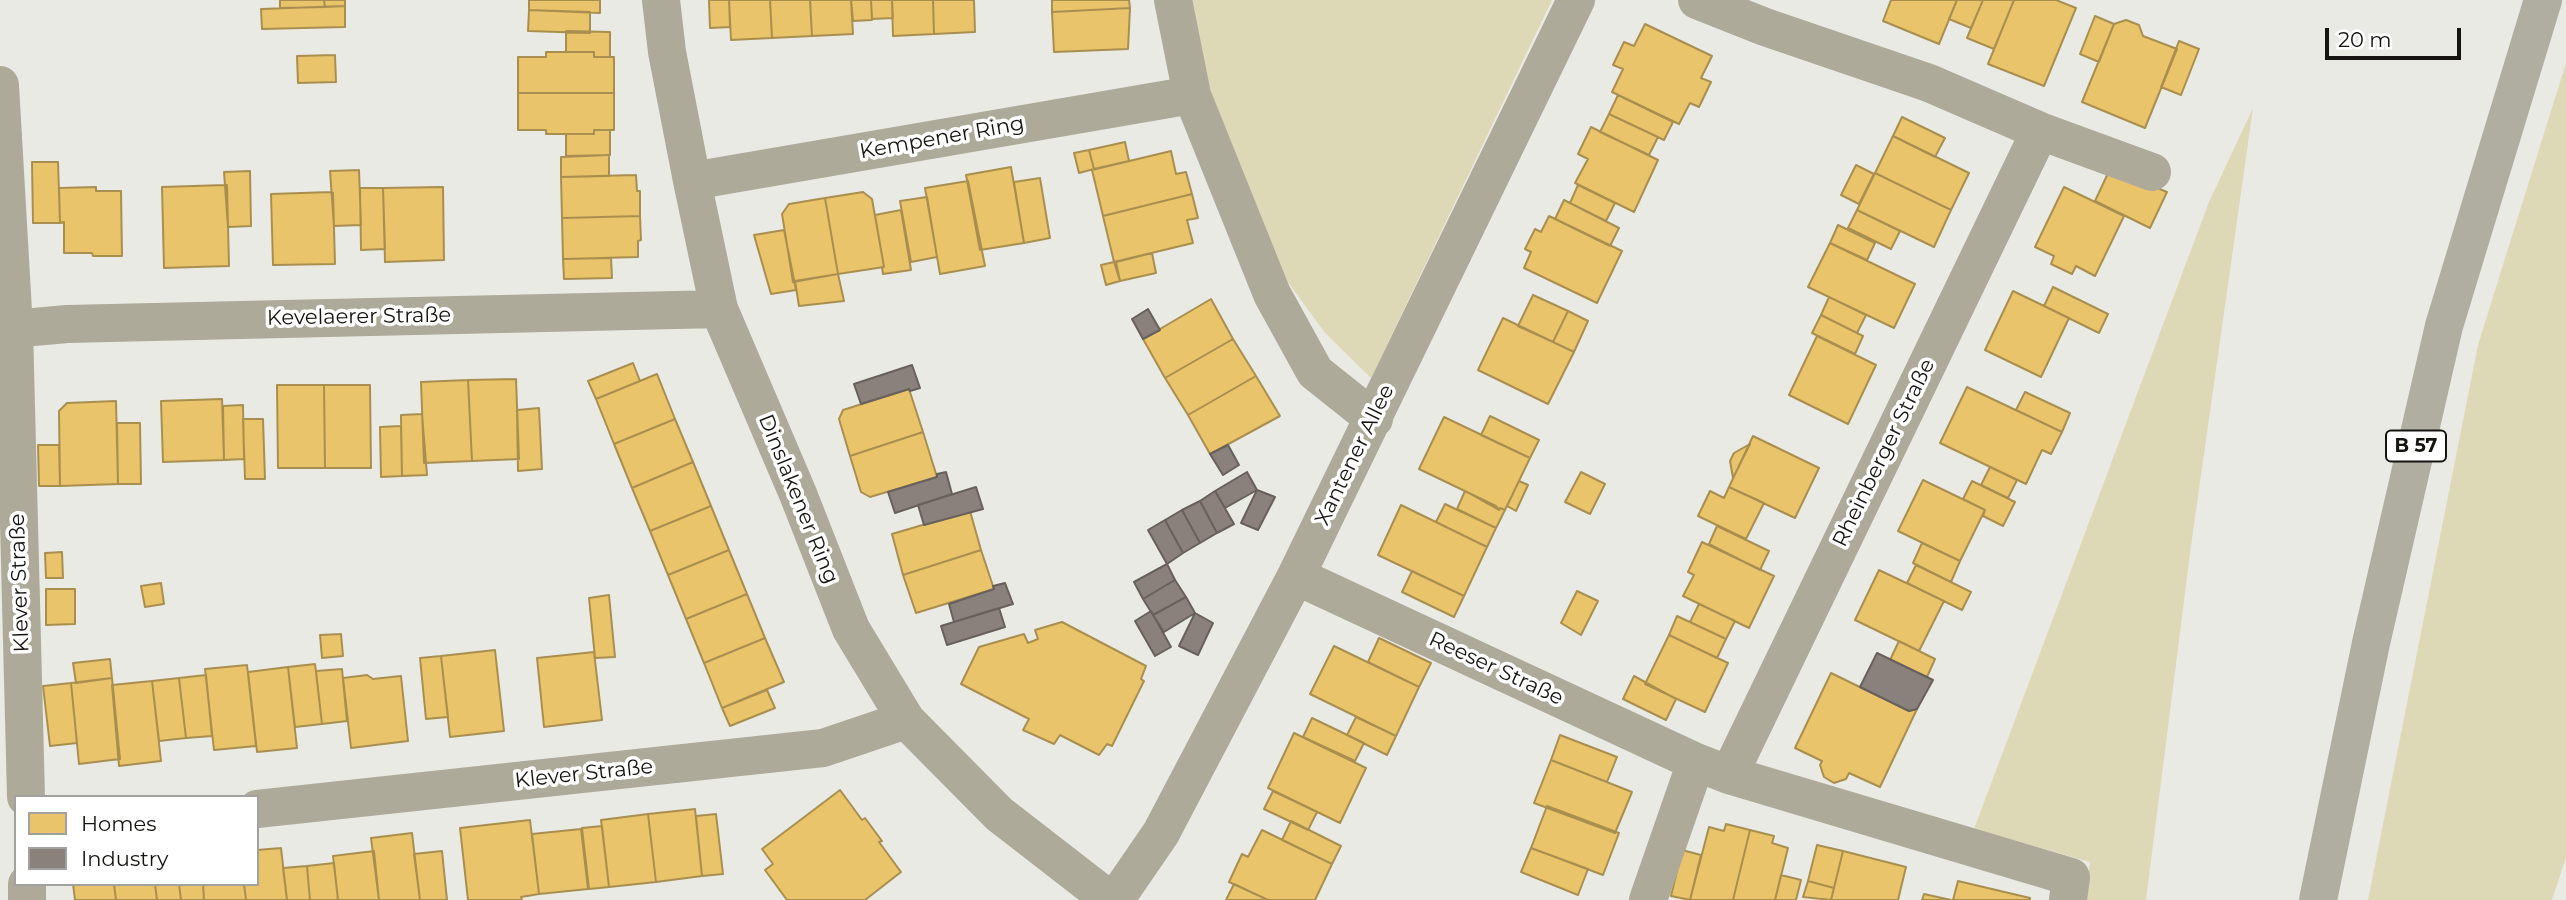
<!DOCTYPE html>
<meta charset="utf-8">
<style>
body{margin:0}
#map{position:relative;width:2566px;height:900px;overflow:hidden;background:#eaeae5;font-family:Montserrat,sans-serif}
canvas{display:block}
.legend{position:absolute;left:14px;top:795px;width:245px;height:91px;box-sizing:border-box;background:#fff;border:2px solid #a1a1a0;margin:0;padding:9px 12px;list-style:none;font-size:21px;color:#151411}
.legend li{display:flex;align-items:center;gap:14px;height:35px}
.legend b{width:35px;border:2px solid #a1a1a0}
.scale{position:absolute;left:2325px;top:28px;width:136px;height:32px;box-sizing:border-box;border:4px solid #151411;border-top:0;padding-left:9px;font-size:21px;line-height:24px;white-space:nowrap;color:#151411;-webkit-text-stroke:5px #fff;paint-order:stroke}
</style>
<div id="map">
<canvas width="2566" height="900"></canvas>
<ul class="legend">
<li><b style="height:19px;background:#e9c46a"></b>Homes</li>
<li><b style="height:19px;background:#8a817c"></b>Industry</li>
</ul>
<div class="scale">20 m</div>
</div>
<script>
const ctx = document.querySelector('canvas').getContext('2d');
ctx.lineJoin = 'round';
function fill(path, color) {
  ctx.fillStyle = color;
  ctx.fill(path, 'evenodd');
}
function toPath(rows) {
  const path = new Path2D();
  for (const r of rows) {
    path.moveTo(r[0], r[1]);
    for (let i = 2; i < r.length; i += 2) path.lineTo(r[i], r[i + 1]);
  }
  return path;
}
function trace(path, color, width, dash) {
  ctx.strokeStyle = color;
  ctx.lineWidth = width;
  ctx.lineCap = dash ? 'butt' : 'round';
  ctx.setLineDash(dash || []);
  ctx.stroke(path);
}
function label(font, color, halo, rows, align = 'center') {
  ctx.font = font + ' Montserrat,sans-serif';
  ctx.lineWidth = 7;
  ctx.setLineDash([]);
  ctx.textBaseline = 'middle';
  ctx.strokeStyle = halo;
  ctx.fillStyle = color;
  for (const [text, x, y, turn = 0] of rows) {
    ctx.save();
    ctx.translate(x, y);
    ctx.rotate((+turn || 0) * Math.PI / 180);
    ctx.textAlign = isNaN(turn) ? turn : align;
    if (halo) ctx.strokeText(text, 0, 0);
    ctx.fillText(text, 0, 0);
    ctx.restore();
  }
}
const green = toPath([
 [1185,0,1552,0,1371,378,1325,333,1269,256,1243,205],
 [2566,63,2566,857,2552,900,2368,900,2478,345],
 [2253,108,2191,546,2146,900,2085,900,2090,862,1974,829,2209,202]
]);
const homes = toPath([
 [280,0,324,0,325,7,280,8,280,0],
 [324,0,345,0,345,6,325,7,324,0],
 [529,0,600,0,600,13,529,10,529,0],
 [709,0,729,0,730,27,710,28,709,0],
 [729,0,770,0,772,38,731,40,729,0],
 [770,0,810,0,812,36,772,38,770,0],
 [810,0,851,0,853,34,812,36,810,0],
 [851,0,871,0,872,20,853,21,851,0],
 [871,0,892,0,893,18,872,19,871,0],
 [892,0,933,0,934,34,893,36,892,0],
 [933,0,974,0,975,32,934,34,933,0],
 [1052,0,1129,0,1130,8,1052,12,1052,0],
 [1891,0,1957,0,1939,44,1883,21,1891,0],
 [1957,0,1983,0,1971,28,1949,19,1957,0],
 [1983,0,2014,0,1994,49,1967,38,1983,0],
 [2014,0,2056,0,2076,8,2044,86,1988,64,2014,0],
 [345,6,345,27,262,29,261,9,345,6],
 [1130,8,1128,49,1054,52,1052,12,1130,8],
 [529,10,590,12,590,33,528,31,529,10],
 [2095,16,2114,24,2099,62,2080,54,2095,16],
 [2126,20,2139,25,2143,36,2177,49,2145,128,2082,102,2114,24,2126,20],
 [1645,24,1712,56,1701,78,1711,82,1699,107,1690,103,1679,124,1612,92,1623,69,1613,65,1624,42,1634,46,1645,24],
 [566,31,610,32,610,57,594,57,594,52,566,52,566,31],
 [2179,41,2199,49,2181,95,2161,87,2179,41],
 [546,52,594,52,594,57,614,57,614,93,518,93,518,57,546,57,546,52],
 [335,55,336,82,298,83,297,56,335,55],
 [518,93,614,93,614,130,594,130,594,134,546,134,546,130,518,130,518,93],
 [1618,95,1673,122,1664,140,1609,114,1618,95],
 [1609,114,1658,137,1649,155,1600,132,1609,114],
 [1902,117,1945,138,1935,157,1893,136,1902,117],
 [1591,127,1658,160,1634,212,1575,183,1588,159,1578,154,1591,127],
 [594,130,610,130,610,155,566,156,566,134,594,134,594,130],
 [1893,136,1969,173,1951,210,1875,173,1893,136],
 [1125,142,1129,161,1094,169,1089,150,1125,142],
 [1089,150,1094,169,1079,173,1074,153,1089,150],
 [1171,151,1176,174,1186,172,1192,194,1103,216,1092,170,1171,151],
 [609,155,609,176,561,177,561,157,609,155],
 [32,162,58,162,60,223,33,223,32,162],
 [1856,165,1874,174,1859,204,1841,195,1856,165],
 [1011,167,1024,243,980,250,966,175,1011,167],
 [2110,169,2167,192,2150,228,2095,201,2110,169],
 [359,170,361,225,334,226,330,171,359,170],
 [250,171,251,226,228,227,224,172,250,171],
 [1875,173,1951,210,1934,247,1857,210,1875,173],
 [636,175,637,191,640,191,640,216,562,218,561,177,636,175],
 [1040,178,1050,238,1024,243,1014,182,1040,178],
 [968,181,985,266,940,274,925,188,968,181],
 [225,185,227,185,229,266,164,268,162,187,225,185],
 [1578,185,1615,203,1606,221,1570,203,1578,185],
 [96,187,96,191,121,191,122,256,93,256,92,253,64,253,64,222,60,223,59,188,96,187],
 [443,187,444,260,385,262,383,188,443,187],
 [2064,187,2124,216,2095,276,2076,266,2072,274,2051,264,2054,256,2035,247,2064,187],
 [360,188,383,188,385,249,361,250,360,188],
 [331,192,333,193,335,264,273,265,271,194,331,192],
 [863,192,872,199,884,267,838,274,825,198,863,192],
 [1192,194,1198,218,1187,220,1193,243,1114,262,1103,216,1192,194],
 [927,197,937,257,911,262,900,201,927,197],
 [825,198,838,274,793,282,782,214,789,204,825,198],
 [1564,200,1619,228,1610,246,1555,219,1564,200],
 [901,210,911,270,883,274,882,267,884,267,875,215,901,210],
 [1857,210,1900,231,1891,249,1848,228,1857,210],
 [640,216,641,240,638,241,638,257,563,259,562,218,640,216],
 [1549,216,1622,251,1597,303,1524,268,1531,252,1525,249,1535,229,1541,232,1549,216],
 [1838,225,1875,243,1867,260,1830,243,1838,225],
 [784,230,796,290,771,294,754,235,784,230],
 [1830,243,1915,284,1894,328,1808,287,1830,243],
 [1152,253,1156,273,1120,281,1116,262,1152,253],
 [611,258,612,278,564,279,563,259,611,258],
 [1114,262,1120,281,1106,285,1101,265,1114,262],
 [838,274,844,301,799,306,795,281,838,274],
 [2053,287,2108,314,2099,333,2044,306,2053,287],
 [2013,291,2069,318,2041,377,1985,350,2013,291],
 [1533,295,1568,311,1553,342,1518,326,1533,295],
 [1829,297,1866,315,1857,333,1821,315,1829,297],
 [1211,299,1233,339,1165,378,1143,339,1211,299],
 [1568,311,1588,321,1574,352,1553,342,1568,311],
 [1821,315,1863,336,1855,354,1812,333,1821,315],
 [1503,318,1574,352,1548,404,1478,370,1503,318],
 [1817,336,1876,365,1848,424,1789,395,1817,336],
 [1233,339,1256,376,1188,415,1165,378,1233,339],
 [633,363,640,381,596,399,588,381,633,363],
 [657,374,675,419,614,444,596,399,657,374],
 [1256,376,1280,416,1210,454,1188,415,1256,376],
 [516,379,519,459,472,461,468,380,516,379],
 [468,380,472,461,424,463,421,382,468,380],
 [277,385,324,385,325,468,278,468,277,385],
 [324,385,370,385,371,468,325,468,324,385],
 [1967,387,2062,432,2051,454,2042,450,2026,484,1940,443,1967,387],
 [909,389,923,432,850,456,839,419,843,410,909,389],
 [2025,392,2070,413,2062,432,2016,410,2025,392],
 [222,399,224,460,163,462,161,401,222,399],
 [116,401,118,484,60,486,59,411,67,403,116,401],
 [243,405,244,459,224,460,223,406,243,405],
 [539,408,542,469,518,471,517,410,539,408],
 [422,414,427,475,402,476,401,415,422,414],
 [1490,416,1539,440,1530,458,1481,435,1490,416],
 [1444,417,1530,458,1505,510,1500,508,1499,510,1496,506,1419,469,1444,417],
 [243,419,263,419,265,479,245,479,243,419],
 [675,419,693,462,632,488,614,444,675,419],
 [117,423,140,423,141,484,118,484,117,423],
 [401,426,402,476,381,477,380,427,401,426],
 [923,432,937,477,870,497,861,492,850,456,923,432],
 [1753,436,1819,468,1795,518,1729,487,1753,436],
 [1750,444,1733,478,1730,461,1734,453,1750,444],
 [38,445,59,445,60,486,39,486,38,445],
 [693,462,711,506,650,531,632,488,693,462],
 [1990,467,2017,480,2008,498,1981,485,1990,467],
 [1581,472,1605,484,1590,514,1565,502,1581,472],
 [1923,480,1985,510,1960,561,1898,531,1923,480],
 [1519,481,1528,485,1516,511,1507,506,1519,481],
 [1972,481,2015,502,2003,526,1983,516,1985,510,1963,499,1972,481],
 [1729,487,1764,503,1746,539,1698,516,1710,491,1724,498,1729,487],
 [1465,491,1499,510,1500,508,1505,510,1496,528,1457,509,1465,491],
 [1445,504,1496,528,1487,547,1436,522,1445,504],
 [1401,505,1487,547,1464,596,1378,555,1401,505],
 [711,506,729,550,668,575,650,531,711,506],
 [970,511,981,550,903,575,892,534,970,511],
 [1717,526,1769,551,1760,570,1709,544,1717,526],
 [1702,542,1774,576,1749,628,1683,596,1694,575,1688,572,1702,542],
 [1922,543,1960,561,1951,582,1913,563,1922,543],
 [729,550,747,594,686,619,668,575,729,550],
 [981,550,994,589,916,613,903,575,981,550],
 [62,552,63,578,46,578,45,553,62,552],
 [1916,565,1971,592,1962,610,1907,583,1916,565],
 [1879,570,1944,601,1919,651,1855,620,1879,570],
 [1412,571,1464,596,1454,617,1402,592,1412,571],
 [161,583,164,604,145,607,141,586,161,583],
 [46,589,75,589,75,624,46,625,46,589],
 [1577,591,1598,601,1581,635,1561,623,1577,591],
 [747,594,765,638,704,663,686,619,747,594],
 [609,595,615,657,595,658,589,598,609,595],
 [1699,604,1735,621,1726,639,1690,622,1699,604],
 [1677,616,1726,639,1717,658,1669,635,1677,616],
 [1062,622,1146,666,1141,679,1144,681,1112,746,1107,744,1099,755,1060,735,1054,744,1023,730,1029,719,961,684,979,647,1024,634,1028,643,1038,639,1035,630,1062,622],
 [341,634,343,656,322,658,320,635,341,634],
 [1669,635,1728,663,1705,712,1645,684,1669,635],
 [765,638,784,682,722,708,704,663,765,638],
 [1379,638,1431,663,1419,687,1368,662,1379,638],
 [1899,641,1935,659,1927,677,1890,660,1899,641],
 [1334,646,1419,687,1396,736,1310,694,1334,646],
 [495,650,504,731,450,737,441,656,495,650],
 [594,652,602,720,544,727,537,658,594,652],
 [441,656,448,717,426,719,420,658,441,656],
 [110,659,112,678,76,683,73,663,110,659],
 [315,664,322,724,295,727,288,667,315,664],
 [247,665,256,746,214,750,205,669,247,665],
 [288,667,297,748,257,752,248,672,288,667],
 [342,669,347,721,322,724,316,671,342,669],
 [1831,673,1909,711,1917,709,1880,787,1849,773,1846,779,1834,783,1824,777,1820,765,1822,761,1795,748,1831,673],
 [206,675,212,736,186,738,179,678,206,675],
 [367,675,373,679,401,676,408,741,351,748,343,678,367,675],
 [1634,676,1676,699,1666,720,1623,699,1634,676],
 [112,678,120,759,79,764,71,683,112,678],
 [179,678,186,738,159,741,152,681,179,678],
 [152,681,161,761,119,766,112,685,152,681],
 [71,683,77,743,50,746,43,686,71,683],
 [767,690,775,708,730,726,722,708,767,690],
 [1356,717,1396,736,1387,755,1347,735,1356,717],
 [1312,718,1364,743,1355,761,1303,737,1312,718],
 [1294,733,1366,768,1340,823,1268,788,1294,733],
 [1560,735,1617,757,1607,782,1551,760,1560,735],
 [1551,760,1632,792,1615,833,1534,803,1551,760],
 [840,790,862,820,865,818,882,841,879,842,901,872,865,900,787,900,765,870,773,864,762,849,840,790],
 [1273,791,1317,812,1308,830,1264,809,1273,791],
 [1547,806,1619,833,1603,875,1531,848,1547,806],
 [695,809,702,876,656,882,648,814,695,809],
 [648,814,656,882,609,887,601,820,648,814],
 [716,814,723,874,702,876,696,816,716,814],
 [530,820,539,894,521,897,522,900,468,900,460,828,530,820],
 [1291,821,1341,846,1332,864,1282,840,1291,821],
 [1726,824,1750,830,1733,900,1690,900,1709,827,1724,831,1726,824],
 [602,826,609,887,589,889,582,828,602,826],
 [581,829,588,889,539,894,532,834,581,829],
 [1262,830,1332,864,1315,900,1268,900,1229,882,1242,854,1248,857,1262,830],
 [1750,830,1774,836,1772,843,1788,848,1775,900,1733,900,1750,830],
 [412,833,420,900,379,900,371,838,412,833],
 [1817,845,1843,851,1834,888,1808,881,1817,845],
 [281,848,287,900,246,900,244,884,257,884,257,850,281,848],
 [1531,848,1588,869,1578,895,1521,872,1531,848],
 [1682,850,1701,855,1690,900,1671,896,1682,850],
 [374,851,379,900,338,900,333,856,374,851],
 [442,851,447,900,420,900,414,854,442,851],
 [1843,851,1906,867,1898,900,1831,900,1843,851],
 [334,863,338,900,310,900,307,866,334,863],
 [307,866,310,900,287,900,283,868,307,866],
 [1781,875,1801,880,1796,900,1775,900,1781,875],
 [1808,881,1834,888,1831,900,1803,897,1808,881],
 [1958,881,2030,898,2030,900,1953,900,1958,881],
 [73,884,114,884,116,900,75,900,73,884],
 [114,884,155,884,157,900,116,900,114,884],
 [155,884,179,884,181,900,157,900,155,884],
 [179,884,203,884,204,900,181,900,179,884],
 [203,884,244,884,246,900,204,900,203,884],
 [1234,884,1268,900,1226,900,1234,884],
 [1924,894,1951,900,1922,900,1924,894]
]);
const industry = toPath([
 [1148,309,1160,330,1143,339,1132,319,1148,309],
 [912,365,920,388,910,391,909,389,861,404,854,384,912,365],
 [1228,445,1239,465,1223,475,1210,454,1228,445],
 [946,472,952,494,895,513,888,492,937,477,937,474,946,472],
 [1247,472,1257,490,1225,508,1215,491,1247,472],
 [976,487,983,509,924,525,918,505,976,487],
 [1257,490,1275,497,1258,530,1241,523,1257,490],
 [1215,491,1234,524,1217,533,1200,501,1215,491],
 [1200,501,1217,533,1200,543,1182,510,1200,501],
 [1182,510,1200,543,1183,553,1165,520,1182,510],
 [1165,520,1183,553,1167,564,1148,530,1165,520],
 [1167,564,1175,580,1143,599,1134,582,1167,564],
 [1175,580,1186,597,1153,615,1143,599,1175,580],
 [1005,583,1013,604,954,622,949,604,994,589,993,586,1005,583],
 [1186,597,1195,613,1164,632,1153,615,1186,597],
 [999,608,1005,627,947,645,941,626,999,608],
 [1151,611,1171,647,1155,656,1135,621,1151,611],
 [1195,613,1213,623,1198,655,1179,646,1195,613],
 [1877,653,1933,680,1917,709,1909,711,1860,687,1877,653]
]);
const minor = toPath([
 [661,0,667,52,692,181,719,309,798,494,851,629,906,720,999,814,1110,900],
 [1173,0,1192,95,1272,294,1315,372,1374,419],
 [1697,0,1765,27,1929,83,2040,131,1729,775],
 [0,85,14,328,26,797],
 [2040,131,2152,172],
 [692,181,1192,95],
 [0,330,67,324,719,309],
 [1296,576,1696,762,1729,775,2071,877,2068,900],
 [257,809,823,748,906,720],
 [27,900,27,884],
 [1115,900,1161,833,1296,576,1576,0],
 [1648,900,1696,762]
]);
const primary = toPath([
 [2318,900,2371,643,2444,326,2543,0]
]);
const shields = [
 [2416,446,60]
];
const shieldNames = [
 ["B 57",2416,446]
];
const streetNames = [
 ["Kempener Ring",942,138,-10],
 ["Kevelaerer Straße",359,317,-1],
 ["Rheinberger Straße",1884,453,-64],
 ["Xantener Allee",1355,455,-64],
 ["Dinslakener Ring",798,499,68],
 ["Klever Straße",20,583,-92],
 ["Reeser Straße",1496,669,25],
 ["Klever Straße",584,774,-6]
];
fill(green, '#ddd8b6');
fill(homes, '#e9c46a');
trace(homes, '#a98f4f', 2);
fill(industry, '#8a817c');
trace(industry, '#67605c', 2);
trace(minor, '#aeaa9a', 38);
trace(primary, '#b0aea0', 38);
for (const [x, y, w] of shields) {
  const box = new Path2D();
  box.roundRect(x - w / 2, y - 15.5, w, 31, 5);
  ctx.fillStyle = '#fff';
  ctx.fill(box);
  trace(box, '#151411', 2);
}
label('bold 19px', '#151411', null, shieldNames);
label('21px', '#151411', '#fff', streetNames);
</script>
